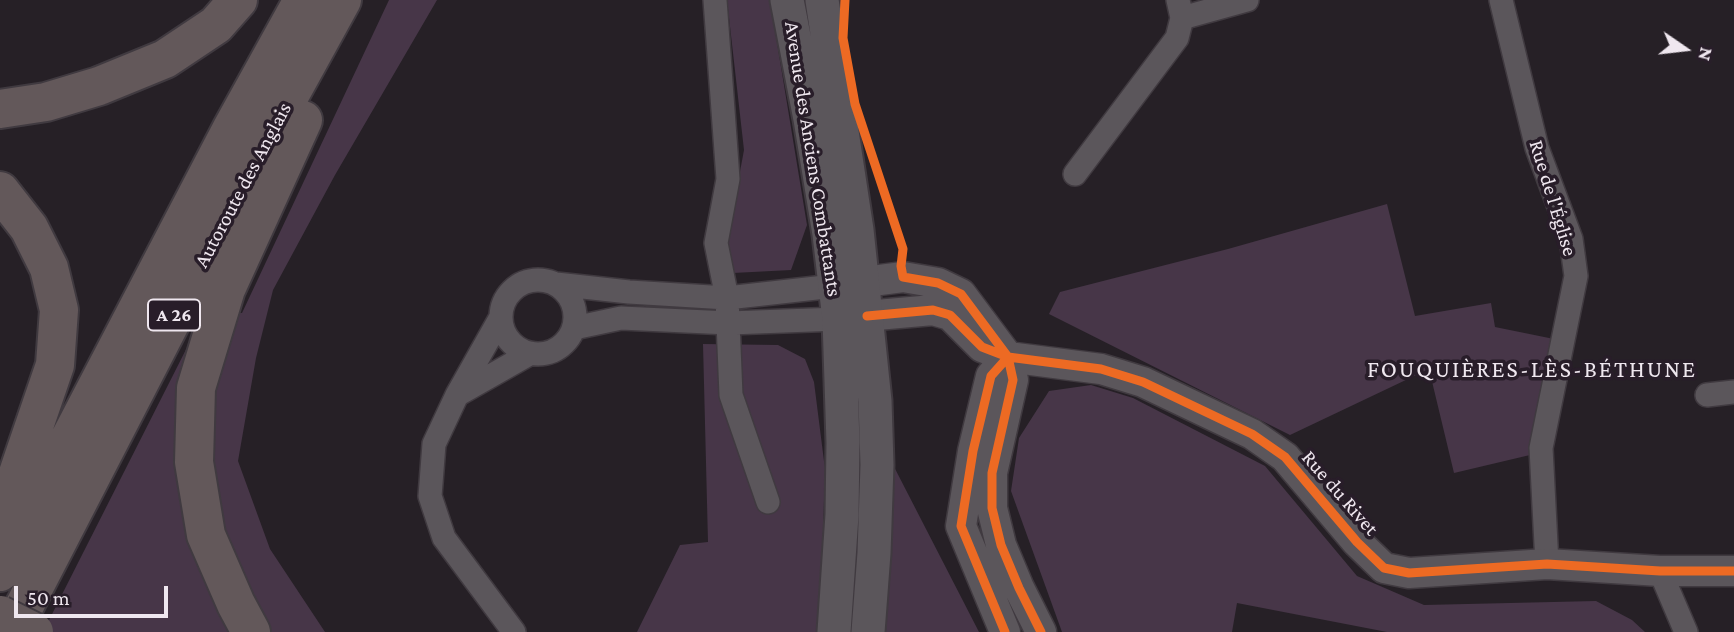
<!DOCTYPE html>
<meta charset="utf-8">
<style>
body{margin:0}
#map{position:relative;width:1734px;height:632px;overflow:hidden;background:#262026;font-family:"Crimson Pro",serif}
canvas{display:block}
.north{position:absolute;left:1650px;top:14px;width:70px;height:70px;-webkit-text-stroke:5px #281d29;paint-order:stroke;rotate:104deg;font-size:19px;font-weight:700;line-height:28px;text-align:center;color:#efe7ef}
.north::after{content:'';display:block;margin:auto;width:24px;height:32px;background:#efe7ef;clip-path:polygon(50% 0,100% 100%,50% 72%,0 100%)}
.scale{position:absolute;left:14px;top:586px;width:154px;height:32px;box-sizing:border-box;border:4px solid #efe7ef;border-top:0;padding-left:9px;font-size:21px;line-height:24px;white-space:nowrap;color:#efe7ef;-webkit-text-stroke:5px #281d29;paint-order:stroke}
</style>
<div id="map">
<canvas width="1734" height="632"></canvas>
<div class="north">N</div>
<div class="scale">50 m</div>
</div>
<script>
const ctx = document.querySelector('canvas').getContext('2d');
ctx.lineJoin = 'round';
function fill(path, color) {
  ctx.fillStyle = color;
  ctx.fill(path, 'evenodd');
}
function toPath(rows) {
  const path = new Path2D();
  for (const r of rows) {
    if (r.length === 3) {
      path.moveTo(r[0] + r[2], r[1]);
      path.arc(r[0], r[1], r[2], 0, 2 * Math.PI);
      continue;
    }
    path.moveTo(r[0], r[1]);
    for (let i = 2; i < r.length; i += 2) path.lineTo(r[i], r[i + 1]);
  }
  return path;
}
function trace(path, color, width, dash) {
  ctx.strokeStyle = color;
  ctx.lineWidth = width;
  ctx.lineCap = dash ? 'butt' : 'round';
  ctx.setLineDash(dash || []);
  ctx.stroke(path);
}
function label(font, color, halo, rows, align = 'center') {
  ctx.font = font + ' "Crimson Pro",serif';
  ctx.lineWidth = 7;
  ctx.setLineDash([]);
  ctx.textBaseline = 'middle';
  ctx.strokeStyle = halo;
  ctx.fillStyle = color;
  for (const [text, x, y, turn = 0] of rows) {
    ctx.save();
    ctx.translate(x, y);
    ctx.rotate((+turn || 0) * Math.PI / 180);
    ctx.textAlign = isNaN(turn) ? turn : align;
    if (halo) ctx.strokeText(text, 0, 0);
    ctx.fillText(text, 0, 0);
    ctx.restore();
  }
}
const green = toPath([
 [389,0,437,0,335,175,273,290,256,358,238,461,270,549,325,632,43,632,206,310,242,313],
 [727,0,770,0,807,225,791,270,733,273,727,242,744,150],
 [1387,204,1415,316,1491,303,1495,327,1554,339,1530,455,1454,473,1429,369,1290,435,1049,314,1060,292,1228,249],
 [703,344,778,345,805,359,814,382,825,469,821,594,816,632,637,632,680,545,708,542],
 [1091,385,1133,398,1265,466,1357,576,1424,605,1596,601,1632,620,1645,632,1387,632,1237,603,1232,632,1062,632,1011,491,1019,438,1049,391],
 [890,459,979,632,885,632]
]);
const minor = toPath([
 [715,0,728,179,716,243,727,298,731,395,768,502],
 [1501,0,1537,148,1571,239,1576,276,1541,448,1547,564],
 [1182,18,1247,0],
 [1075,174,1177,38,1182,18,1178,0],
 [538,317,37],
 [556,284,629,292,727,298,834,286],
 [501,317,457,395,531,353],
 [574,328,621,318,729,323,839,319],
 [457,395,434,444,430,496,444,538,514,632],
 [1707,395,1734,392],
 [1660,571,1686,632]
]);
const tertiary = toPath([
 [841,285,903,277,938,283,961,294,1008,357,1013,380,992,473,992,508,1001,545,1019,588,1041,632],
 [843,318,933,310,950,315,982,347,1008,357,1101,369,1143,382,1252,434,1285,457,1357,542,1384,568,1409,573,1547,564,1660,571,1734,571],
 [1005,632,961,526,973,451,991,376,1008,357]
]);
const secondary = toPath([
 [787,0,810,119,829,234,839,319,843,443,842,515,834,632],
 [822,0,857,230,875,401,877,465,874,553,868,632]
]);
const motorway = toPath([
 [0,109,46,102,99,86,165,59,216,25,238,0],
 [0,191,29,228,49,268,59,310,55,365,0,526],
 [0,572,231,130,303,0],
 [11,632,259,151,342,0],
 [251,632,236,604,206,535,194,462,196,388,226,289,303,120]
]);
const motorwayBridge = toPath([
 [0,615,34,632]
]);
const cycleway = toPath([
 [845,0,843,38,855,104,903,249,901,266,903,277,938,283,961,294,1008,357,1013,380,992,473,992,508,1001,545,1019,588,1041,632],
 [867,316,933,310,950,315,982,347,1008,357,1101,369,1143,382,1252,434,1285,457,1357,542,1384,568,1409,573,1547,564,1660,571,1734,571],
 [1005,632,961,526,973,451,991,376,1008,357]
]);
const shields = [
 [174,315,52]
];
const shieldNames = [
 ["A 26",174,315]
];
const streetNames = [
 ["Avenue des Anciens Combattants",813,159,81],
 ["Autoroute des Anglais",243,185,-62],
 ["Rue de l'Église",1553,198,73],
 ["Rue du Rivet",1340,493,49]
];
const quarterNames = [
 ["FOUQUIÈRES-LÈS-BÉTHUNE",1532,370]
];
fill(green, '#473648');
trace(minor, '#403a40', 26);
trace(tertiary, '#403a40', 33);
trace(secondary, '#403a40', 37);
trace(motorway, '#403a40', 42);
trace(minor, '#5b565b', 23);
trace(tertiary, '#5b565b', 30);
trace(secondary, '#5b565b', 33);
trace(motorway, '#63585a', 38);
trace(motorwayBridge, '#403a40', 42, []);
trace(motorwayBridge, '#63585a', 38);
trace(cycleway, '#ed6a23', 9);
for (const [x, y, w] of shields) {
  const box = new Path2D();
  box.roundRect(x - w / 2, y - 15.5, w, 31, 5);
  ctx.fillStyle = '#281d29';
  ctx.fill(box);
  trace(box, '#efe7ef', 2);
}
label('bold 19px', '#efe7ef', null, shieldNames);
label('21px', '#efe7ef', '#281d29', streetNames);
ctx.letterSpacing = '2px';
label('24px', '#efe7ef', '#281d29', quarterNames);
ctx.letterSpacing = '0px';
</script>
